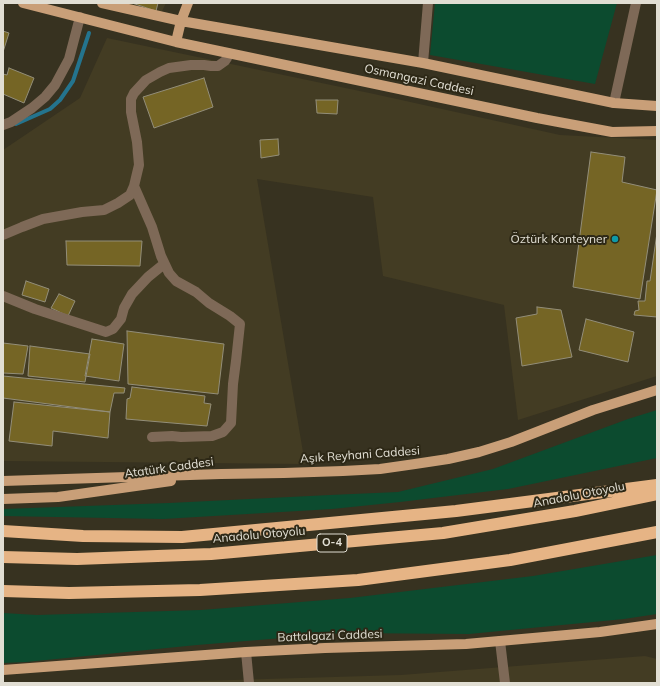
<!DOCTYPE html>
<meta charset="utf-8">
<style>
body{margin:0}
#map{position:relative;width:660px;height:686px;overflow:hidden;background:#373220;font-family:Mulish,sans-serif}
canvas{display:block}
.frame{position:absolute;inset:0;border:4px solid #e1ded3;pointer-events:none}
</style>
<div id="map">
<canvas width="660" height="686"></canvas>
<div class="frame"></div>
</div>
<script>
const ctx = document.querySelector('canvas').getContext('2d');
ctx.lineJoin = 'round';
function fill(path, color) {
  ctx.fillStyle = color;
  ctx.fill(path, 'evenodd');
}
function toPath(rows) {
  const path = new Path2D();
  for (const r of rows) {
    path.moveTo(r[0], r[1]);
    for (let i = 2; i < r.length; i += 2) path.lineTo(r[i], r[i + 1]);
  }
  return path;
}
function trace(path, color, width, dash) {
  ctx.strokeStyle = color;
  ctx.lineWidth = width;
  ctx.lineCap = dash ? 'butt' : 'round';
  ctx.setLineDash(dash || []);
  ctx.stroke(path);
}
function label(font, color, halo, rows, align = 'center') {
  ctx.font = font + ' Mulish,sans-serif';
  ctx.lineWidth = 4;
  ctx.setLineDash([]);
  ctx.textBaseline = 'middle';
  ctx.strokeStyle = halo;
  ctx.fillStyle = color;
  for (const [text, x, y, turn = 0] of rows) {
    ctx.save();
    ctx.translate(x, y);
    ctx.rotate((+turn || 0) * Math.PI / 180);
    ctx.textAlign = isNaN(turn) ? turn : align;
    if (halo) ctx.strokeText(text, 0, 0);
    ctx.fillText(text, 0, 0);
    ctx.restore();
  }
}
const built = toPath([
 [115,3,166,3,160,15],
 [107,38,374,94,560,135,657,140,657,376,518,420,504,305,383,276,373,197,257,179,305,464,3,461,3,150,80,98],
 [645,656,657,659,657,683,132,683,401,675]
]);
const green = toPath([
 [435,3,617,3,595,84,430,55],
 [657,410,657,458,508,489,400,502,332,509,163,519,3,516,3,509,169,503,330,495,398,492,493,469,628,419],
 [657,555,657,614,624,619,469,634,344,633,197,645,26,662,3,663,3,613,37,615,201,610,350,598,533,576]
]);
const stream = toPath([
 [16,124,50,109,60,100,73,81,89,33]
]);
const building = toPath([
 [132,3,158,3,156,11,132,3],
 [3,31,9,33,3,52,3,31],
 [9,68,34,78,24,103,3,94,3,74,7,75,9,68],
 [204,78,213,107,154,128,143,97,204,78],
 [316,100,338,100,337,114,317,113,316,100],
 [278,139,279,155,261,158,260,140,278,139],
 [591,152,625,157,622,182,657,190,640,299,573,287,591,152],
 [657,233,657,317,634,315,635,311,639,310,638,301,645,301,647,281,650,281,657,233],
 [66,241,142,241,140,266,67,265,66,241],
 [26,281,49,289,45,302,22,295,26,281],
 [59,294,75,301,68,316,51,308,59,294],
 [537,307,561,310,572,357,522,366,516,318,537,314,537,307],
 [586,319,634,332,628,362,579,350,586,319],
 [127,331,224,344,218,394,128,384,127,331],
 [92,339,124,344,119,381,85,376,92,339],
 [3,343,28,346,23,374,3,373,3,343],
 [30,346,90,354,85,382,28,376,30,346],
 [3,376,125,388,124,393,114,393,110,412,3,398,3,376],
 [132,387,205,396,204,403,211,404,207,426,126,419,127,399,130,398,132,387],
 [14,402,110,412,108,438,53,431,52,446,9,441,14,402]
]);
const minor = toPath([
 [423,63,428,3],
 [614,103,636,3],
 [3,125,11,122,32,108,45,97,55,85,69,59,80,17],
 [134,186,152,227,161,256,169,273,176,281,196,292,209,303,230,316,240,324,236,361,233,384,231,423,223,432,212,436,181,437,172,436,152,437],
 [3,235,22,227,43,219,82,212,104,210,118,203,130,195,134,186,139,165,137,142,131,112,131,99,134,93,146,80,160,72,169,68,191,65,204,65,211,66,218,66,225,61,227,58,228,53],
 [3,296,35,309,106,332,113,329,121,319,124,308,132,294,148,277,164,264],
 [500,641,505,683],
 [246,652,249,683]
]);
const major = toPath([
 [23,3,176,42,537,118,612,132,657,131],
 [102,3,181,21,423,63,614,103,657,106],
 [176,42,181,21,188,3],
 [3,481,221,474,284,473,343,471,380,469,415,464,448,459,479,452,511,442,593,410,657,390],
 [3,499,58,497,171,481],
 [3,670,246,652,325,648,466,644,600,632,657,624]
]);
const highway = toPath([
 [3,531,83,536,182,537,456,511,657,485],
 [3,557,77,559,211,554,443,533,575,511,657,494],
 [3,591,69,593,200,590,358,580,510,560,657,532]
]);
const markers = [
 [615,239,4,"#0f9aa8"]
];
const shields = [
 [332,543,30]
];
const shieldNames = [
 ["O-4",332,543]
];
const streetNames = [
 ["Osmangazi Caddesi",419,80,12],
 ["Aşık Reyhani Caddesi",360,455,-4],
 ["Atatürk Caddesi",169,468,-8],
 ["Anadolu Otoyolu",579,495,-11],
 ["Anadolu Otoyolu",259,535,-5],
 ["Battalgazi Caddesi",330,636,-2]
];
const poiNames = [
 ["Öztürk Konteyner",607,239]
];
fill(built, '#433c23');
fill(green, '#0c4b2f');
trace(stream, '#24748e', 4);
fill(building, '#756525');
trace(building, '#938e79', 1);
trace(minor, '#7e6957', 10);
trace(major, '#c99f78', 10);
trace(highway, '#e6b485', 12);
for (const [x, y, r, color] of markers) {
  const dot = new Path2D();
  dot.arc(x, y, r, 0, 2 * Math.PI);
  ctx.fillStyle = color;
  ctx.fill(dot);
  trace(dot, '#2d2816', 1.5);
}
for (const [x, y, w] of shields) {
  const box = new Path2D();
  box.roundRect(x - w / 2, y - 9, w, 18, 3);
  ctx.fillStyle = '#2d2816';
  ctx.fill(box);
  trace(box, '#e1ded3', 1);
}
label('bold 11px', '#e1ded3', null, shieldNames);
label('12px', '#e1ded3', '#2d2816', streetNames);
label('12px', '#e1ded3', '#2d2816', poiNames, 'right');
</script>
